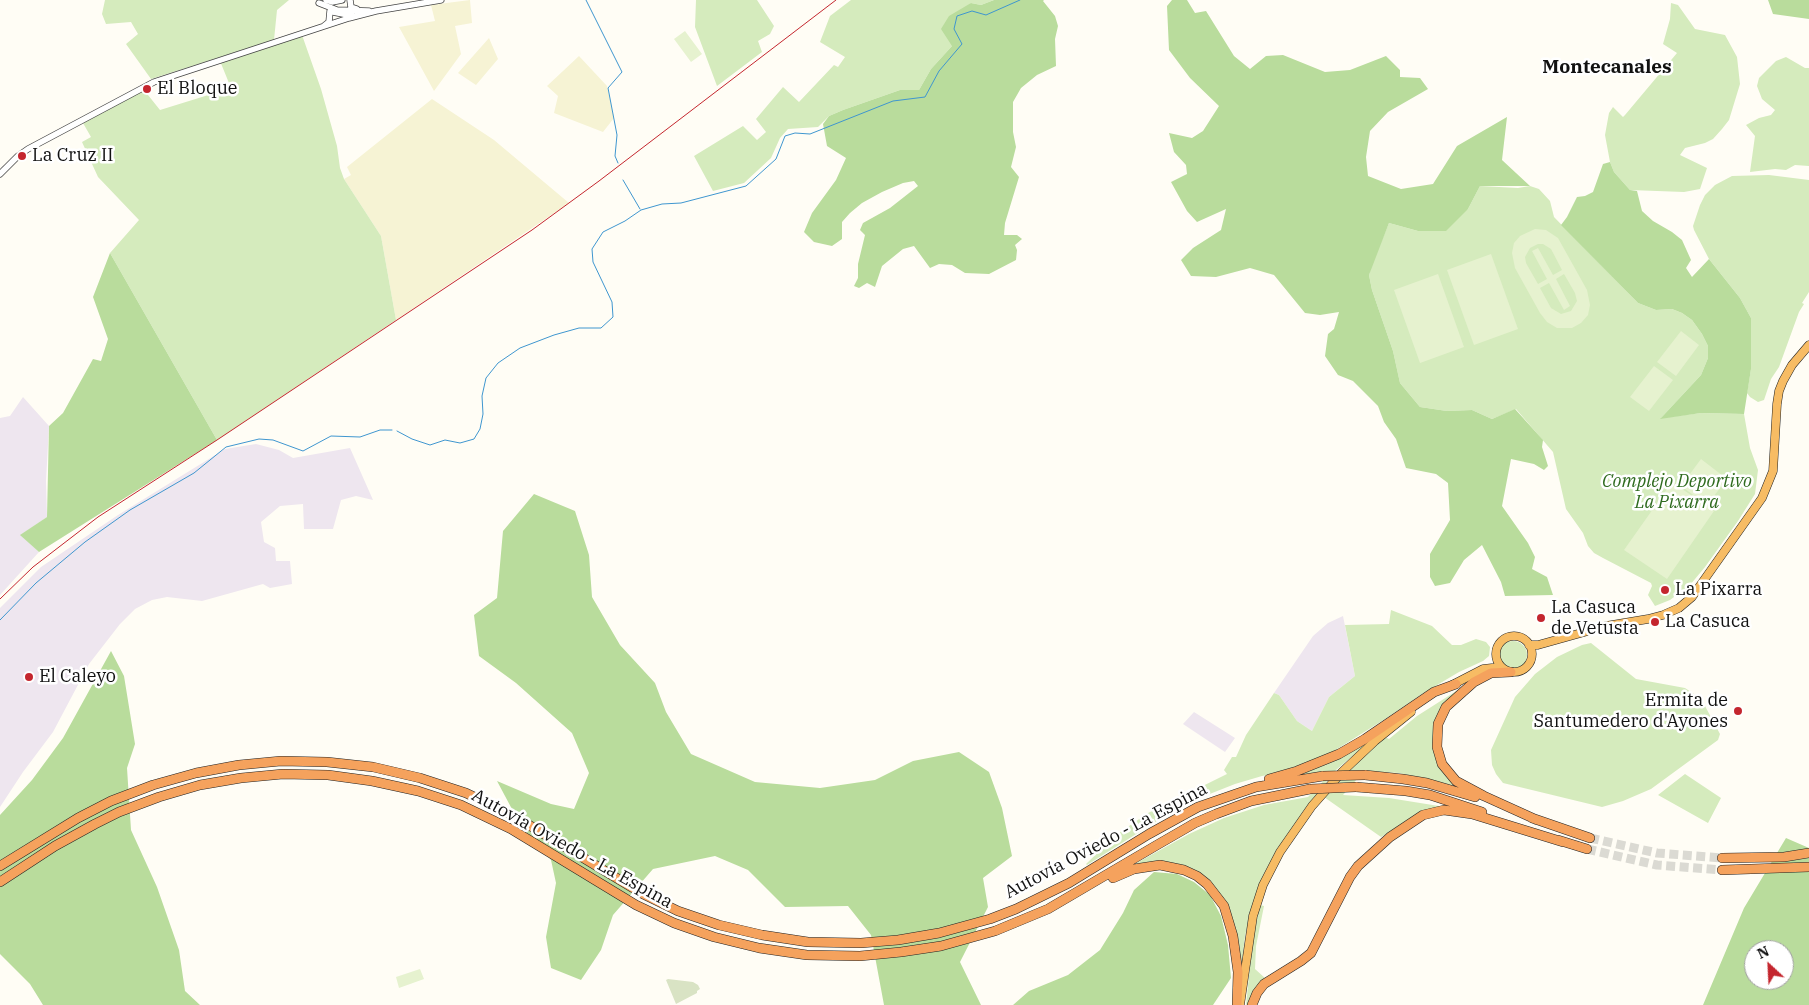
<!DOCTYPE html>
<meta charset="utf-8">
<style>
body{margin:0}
#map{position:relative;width:1809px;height:1005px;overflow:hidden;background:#fffdf5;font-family:"IBM Plex Serif",serif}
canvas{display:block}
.north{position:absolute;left:1744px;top:940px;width:50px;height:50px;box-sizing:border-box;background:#fff;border:1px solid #a0a0a0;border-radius:50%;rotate:335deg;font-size:14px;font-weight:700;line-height:20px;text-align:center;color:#111}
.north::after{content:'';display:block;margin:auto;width:18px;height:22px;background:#c4262e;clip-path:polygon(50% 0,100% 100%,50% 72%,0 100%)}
</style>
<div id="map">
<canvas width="1809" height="1005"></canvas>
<div class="north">N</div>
</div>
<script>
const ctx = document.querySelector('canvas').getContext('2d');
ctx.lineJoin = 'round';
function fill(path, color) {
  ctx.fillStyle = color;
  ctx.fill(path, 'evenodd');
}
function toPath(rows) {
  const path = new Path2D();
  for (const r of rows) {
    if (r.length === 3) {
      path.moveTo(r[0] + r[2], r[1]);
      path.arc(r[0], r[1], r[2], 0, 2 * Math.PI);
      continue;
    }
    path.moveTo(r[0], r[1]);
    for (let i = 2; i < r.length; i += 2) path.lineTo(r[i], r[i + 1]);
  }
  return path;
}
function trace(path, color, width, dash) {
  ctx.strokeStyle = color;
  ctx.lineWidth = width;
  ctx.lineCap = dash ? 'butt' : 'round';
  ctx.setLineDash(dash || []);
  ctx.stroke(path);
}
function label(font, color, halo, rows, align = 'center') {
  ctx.font = font + ' "IBM Plex Serif",serif';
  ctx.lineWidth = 5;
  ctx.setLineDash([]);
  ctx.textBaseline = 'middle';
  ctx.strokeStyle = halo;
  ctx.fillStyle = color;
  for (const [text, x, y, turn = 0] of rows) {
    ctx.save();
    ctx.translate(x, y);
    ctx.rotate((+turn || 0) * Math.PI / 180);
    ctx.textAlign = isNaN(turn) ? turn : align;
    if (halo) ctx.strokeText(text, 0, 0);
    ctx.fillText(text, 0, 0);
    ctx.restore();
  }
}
const industrial = toPath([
 [23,397,49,426,46,481,47,517,21,535,39,552,0,595,0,418,10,416],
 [256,444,279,450,293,458,350,448,373,500,356,496,341,500,333,529,304,529,303,504,280,506,261,522,264,542,275,548,276,561,290,561,292,584,270,588,263,584,202,601,167,597,152,600,135,609,120,624,89,664,53,732,23,772,0,807,0,608,41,567,118,515,225,449],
 [1343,616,1355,676,1329,697,1312,731,1297,721,1279,695,1274,693,1313,636,1328,623],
 [1194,712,1235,738,1225,752,1183,724]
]);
const farmland = toPath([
 [470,0,472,23,455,26,461,54,434,91,399,27,435,21,431,5],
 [489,38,498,59,476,85,458,73],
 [579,56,607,86,614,118,603,132,554,113,558,96,547,86],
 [432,99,494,140,569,203,396,320,381,236,344,179,351,175,347,167]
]);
const green = toPath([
 [105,0,289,0,277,10,274,40,151,79,126,44,138,34,131,22,106,24,102,14],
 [696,0,757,0,774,26,770,34,758,41,762,52,717,86,695,27],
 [851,0,994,0,981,5,971,3,952,46,931,69,919,90,900,90,843,110,829,116,818,127,788,129,780,138,771,158,744,183,713,191,694,156,743,126,757,140,766,132,756,119,783,87,799,102,834,65,838,67,845,57,820,42,830,16],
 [1671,3,1678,5,1695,29,1725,35,1737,57,1740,84,1729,120,1722,129,1713,139,1705,143,1685,148,1680,155,1707,168,1700,189,1684,192,1630,190,1614,172,1610,162,1605,135,1609,113,1613,107,1623,117,1625,115,1677,53,1663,44,1670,19],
 [302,35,321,89,337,146,340,168,344,179,381,236,396,320,217,440,110,253,139,220,98,177,82,142,91,137,83,123,144,90,160,110,231,88,220,61],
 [1786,57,1805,68,1809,68,1809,166,1795,165,1786,170,1775,169,1750,172,1755,136,1746,125,1759,118,1771,115,1775,110,1762,99,1757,86,1759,78,1776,61],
 [1769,175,1809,180,1809,292,1802,303,1804,304,1799,312,1779,367,1771,379,1764,400,1758,402,1750,397,1747,393,1751,369,1751,318,1740,298,1709,259,1694,230,1693,226,1700,205,1705,195,1715,185,1732,176],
 [1480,186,1518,188,1530,186,1539,189,1550,201,1554,217,1638,303,1656,310,1672,309,1682,313,1692,320,1702,334,1708,346,1708,358,1701,375,1661,418,1701,413,1744,414,1750,448,1758,470,1755,494,1738,521,1705,567,1690,585,1670,600,1655,606,1648,595,1652,586,1651,583,1603,558,1594,553,1588,546,1583,533,1566,509,1553,452,1516,409,1492,419,1472,410,1447,411,1420,407,1400,383,1393,351,1372,290,1369,275,1372,264,1389,223,1418,231,1468,209],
 [1391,610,1432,626,1452,645,1461,645,1476,639,1486,642,1490,647,1489,656,1483,661,1459,672,1422,694,1385,719,1326,756,1274,774,1262,776,1235,784,1192,801,1168,814,1087,865,1086,864,1116,835,1148,813,1227,774,1224,770,1232,757,1236,757,1246,735,1274,693,1279,695,1297,721,1312,731,1329,697,1355,676,1345,625,1389,624],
 [1513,655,14],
 [1591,643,1636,679,1685,688,1697,696,1705,706,1720,734,1718,740,1651,789,1623,801,1602,807,1503,783,1496,774,1492,765,1491,750,1515,697,1535,674,1557,657,1582,645],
 [1461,688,1434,727,1433,739,1435,756,1438,763,1446,776,1456,786,1399,773,1364,771,1343,795,1389,798,1445,807,1393,830,1381,837,1324,797,1356,763,1385,737,1389,739,1417,716],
 [1382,731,1336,770,1304,810,1276,851,1264,874,1254,900,1245,936,1241,972,1233,924,1198,874,1133,865,1189,834,1224,818,1264,805,1308,797,1332,772,1299,775],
 [1685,774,1721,798,1708,823,1658,795],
 [1260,905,1264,906,1256,946,1255,969,1265,978,1255,988,1248,1005,1246,1005,1253,937]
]);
const forest = toPath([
 [994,0,1044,0,1043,1,1055,16,1058,26,1055,39,1056,66,1037,75,1021,88,1013,102,1013,132,1016,147,1011,167,1019,177,1005,223,1004,235,1017,235,1022,239,1015,245,1017,250,1016,260,989,274,965,273,952,265,939,264,930,268,914,246,903,249,882,266,875,287,867,283,859,288,854,286,858,278,858,264,865,235,860,230,863,223,890,208,918,186,914,181,903,183,882,192,862,203,850,213,842,222,842,239,832,246,814,242,804,232,812,213,836,180,846,158,827,146,823,124,829,116,843,110,900,90,919,90,931,69,952,46,941,29,949,16,971,3,981,5],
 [1172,0,1187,0,1195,13,1206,11,1234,56,1250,69,1266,56,1283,55,1325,72,1350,70,1386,56,1400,70,1400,77,1420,78,1428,89,1388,112,1370,131,1366,157,1368,176,1401,189,1433,184,1457,146,1507,117,1502,160,1530,186,1480,186,1468,209,1446,231,1418,231,1389,223,1369,275,1372,290,1393,351,1400,383,1420,407,1447,411,1472,410,1492,419,1515,409,1543,440,1542,447,1548,466,1544,470,1534,464,1511,459,1502,506,1528,543,1535,557,1532,569,1547,577,1553,595,1505,596,1501,582,1482,545,1464,560,1450,583,1435,586,1430,577,1430,554,1450,520,1448,483,1436,474,1406,468,1396,439,1384,422,1378,406,1353,381,1338,375,1325,356,1328,334,1334,329,1339,312,1320,315,1305,313,1274,275,1250,268,1216,277,1191,276,1181,260,1193,248,1221,230,1226,209,1197,222,1187,211,1171,182,1187,174,1186,165,1174,152,1169,133,1192,138,1203,131,1219,106,1190,78,1169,50,1167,6],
 [1768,0,1809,0,1809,19,1773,14],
 [1610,162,1614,172,1630,190,1637,191,1642,211,1653,221,1672,232,1682,240,1691,260,1686,268,1692,277,1709,259,1740,298,1751,318,1751,369,1744,414,1701,413,1660,419,1701,375,1708,358,1708,346,1702,334,1692,320,1682,313,1672,309,1656,310,1638,303,1561,225,1567,217,1577,197,1585,196,1593,192,1603,164],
 [110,253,217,440,39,552,20,535,47,517,49,426,63,413,93,359,101,361,108,339,93,297],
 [534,494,575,511,589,555,592,597,620,645,655,683,666,712,691,754,755,782,820,788,875,780,913,761,959,752,989,772,1002,808,1012,856,983,878,988,907,960,962,981,1005,884,1005,871,935,848,906,785,907,748,870,715,856,653,869,613,915,601,950,581,980,551,968,546,937,556,883,551,860,521,826,497,781,551,804,574,809,589,773,572,733,516,683,479,656,474,615,497,598,503,531],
 [111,651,124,676,135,744,127,768,131,830,157,887,179,950,185,991,200,1005,43,1005,30,984,0,954,0,815,32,780,63,738],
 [1786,838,1809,848,1809,1005,1703,1005,1744,908],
 [1754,950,1784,950,1784,980,1754,980],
 [1154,872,1177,874,1194,882,1210,895,1221,916,1228,945,1231,978,1213,1005,1013,1005,1029,991,1068,975,1100,950,1123,913,1134,890]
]);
const cemetery = toPath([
 [668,979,693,982,698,985,700,989,697,991,697,993,676,1004,666,980]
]);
const pitch = toPath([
 [685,31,702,54,691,62,674,39],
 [1535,229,1546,230,1558,238,1587,290,1590,305,1588,315,1581,323,1572,328,1557,328,1547,322,1540,313,1515,268,1512,253,1514,243,1520,236],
 [1538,244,1543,244,1551,249,1562,270,1553,275,1538,248,1532,251,1547,279,1538,284,1526,263,1525,257,1530,248],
 [1564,274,1575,293,1577,301,1571,311,1561,314,1551,308,1540,288,1549,283,1564,310,1570,306,1556,279],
 [1491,254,1518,329,1474,345,1447,270],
 [1438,274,1464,347,1420,363,1394,290],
 [1681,331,1699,345,1676,376,1657,362],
 [1654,366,1673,380,1649,411,1630,397],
 [1701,459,1727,479,1707,505,1681,486],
 [1672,482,1714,511,1667,579,1624,550],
 [420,969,424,979,399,988,396,977]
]);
const stream = toPath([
 [586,0,622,72,608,88,617,135,615,156,618,163],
 [623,180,640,209],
 [397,431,412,439,430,445,445,440,460,443,474,439,480,429,483,414,482,396,486,378,498,363,520,348,554,335,579,328,601,328,613,317,612,302,593,262,592,249,603,232,625,221,641,210,662,204,681,203,746,186,776,159,785,136,795,133,810,134,893,101,925,97,939,71,962,44,954,29,957,16,972,11,986,15,1020,0],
 [0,620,36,583,85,542,130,510,194,473,226,447,259,439,273,440,303,451,331,436,360,437,380,430,392,430]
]);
const motorwayTunnel = toPath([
 [1590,838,1657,853,1722,858],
 [1587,849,1657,865,1722,870]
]);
const tertiary = toPath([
 [326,0,332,2,342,0],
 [350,0,351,7,357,9],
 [319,3,337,10,369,11],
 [333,12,353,16],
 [324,26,329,22,330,11],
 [0,174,18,156,28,149,154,82,349,18,376,11,441,0]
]);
const trunk = toPath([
 [1514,654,18],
 [1529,645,1538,645,1606,626,1648,619,1663,615,1679,608,1692,597,1762,498,1773,471,1777,404,1779,391,1783,381,1792,365,1809,345],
 [1452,685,1483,669,1501,667],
 [1240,1005,1253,916,1263,885,1280,852,1312,806,1342,772,1375,741,1411,712]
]);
const motorway = toPath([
 [1511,672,1491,673,1474,682,1446,707,1438,724,1437,747,1442,764,1456,781,1484,796,1537,820],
 [1365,775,1403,779,1427,783,1475,797],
 [1269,779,1297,771,1339,754,1365,739,1434,692,1456,684],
 [1356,787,1406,791,1430,795,1482,812],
 [1532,818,1590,838],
 [1558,840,1587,849],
 [1722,858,1784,857,1809,853],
 [0,866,78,818,111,801,153,785,196,773,239,765,281,761,327,762,373,767,420,778,466,793,514,816,643,894,678,911,719,925,762,935,808,942,861,943,898,940,939,933,990,919,1016,909,1069,883,1149,834,1198,807,1256,787,1323,776],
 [1722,870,1809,867],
 [1113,878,1134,869,1160,865,1184,870,1197,876,1207,884,1224,906,1233,936,1238,972,1237,1005],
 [0,882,55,846,95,824,119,812,159,797,200,785,241,778,283,774,328,775,372,781,418,791,461,805,511,829,636,905,674,923,714,937,759,948,807,955,860,956,901,952,941,946,995,931,1048,909,1157,845,1195,823,1216,814,1251,801,1310,789],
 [1252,1005,1257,993,1264,984,1301,961,1311,953,1350,877,1358,866,1390,837,1423,815,1444,810,1472,814,1563,842]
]);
const rail = toPath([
 [0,599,33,567,98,517,217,440,532,230,599,181,836,0]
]);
const motorwayBridge = toPath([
 [1323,776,1365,775],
 [1310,789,1356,787]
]);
const markers = [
 [147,89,5,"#c4262e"],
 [22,156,5,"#c4262e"],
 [1665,590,5,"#c4262e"],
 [1541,618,5,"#c4262e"],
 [1655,622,5,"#c4262e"],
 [29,677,5,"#c4262e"],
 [1738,711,5,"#c4262e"]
];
const poiNames = [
 ["El Bloque",157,89],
 ["La Cruz II",32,156],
 ["La Pixarra",1675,590],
 ["La Casuca",1551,608],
 ["de Vetusta",1551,629],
 ["La Casuca",1665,622],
 ["El Caleyo",39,677],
 ["Ermita de",1728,701,"right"],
 ["Santumedero d'Ayones",1728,722,"right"]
];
const parkNames = [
 ["Complejo Deportivo",1677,482],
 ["La Pixarra",1677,503]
];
const streetNames = [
 ["Autovía Oviedo - La Espina",1106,841,-28],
 ["Autovía Oviedo - La Espina",572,849,29]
];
const neighbourhoodNames = [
 ["Montecanales",1607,68]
];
fill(industrial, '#eee6ef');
fill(farmland, '#f6f3d4');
fill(green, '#d5ebbd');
fill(forest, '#b9dc9c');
fill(cemetery, '#d9e3c4');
fill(pitch, '#e6f2cf');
trace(stream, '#3f96cf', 1);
trace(motorwayTunnel, '#dbdad3', 9, [9, 4.5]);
trace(tertiary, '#444', 7);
trace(trunk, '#222', 9);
trace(motorway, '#222', 10);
trace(tertiary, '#fff', 5.5);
trace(trunk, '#f7bc64', 8);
trace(motorway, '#f5a25d', 9);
trace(rail, '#c4262e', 1);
trace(motorwayBridge, '#222', 10, []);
trace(motorwayBridge, '#f5a25d', 9);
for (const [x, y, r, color] of markers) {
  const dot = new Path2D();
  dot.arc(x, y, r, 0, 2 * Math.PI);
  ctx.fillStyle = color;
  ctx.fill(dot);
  trace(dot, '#fff', 2);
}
label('18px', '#111', '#fff', poiNames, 'left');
label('italic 18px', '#2f6b1f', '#fff', parkNames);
label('18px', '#111', '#fff', streetNames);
label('bold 19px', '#111', '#fff', neighbourhoodNames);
</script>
